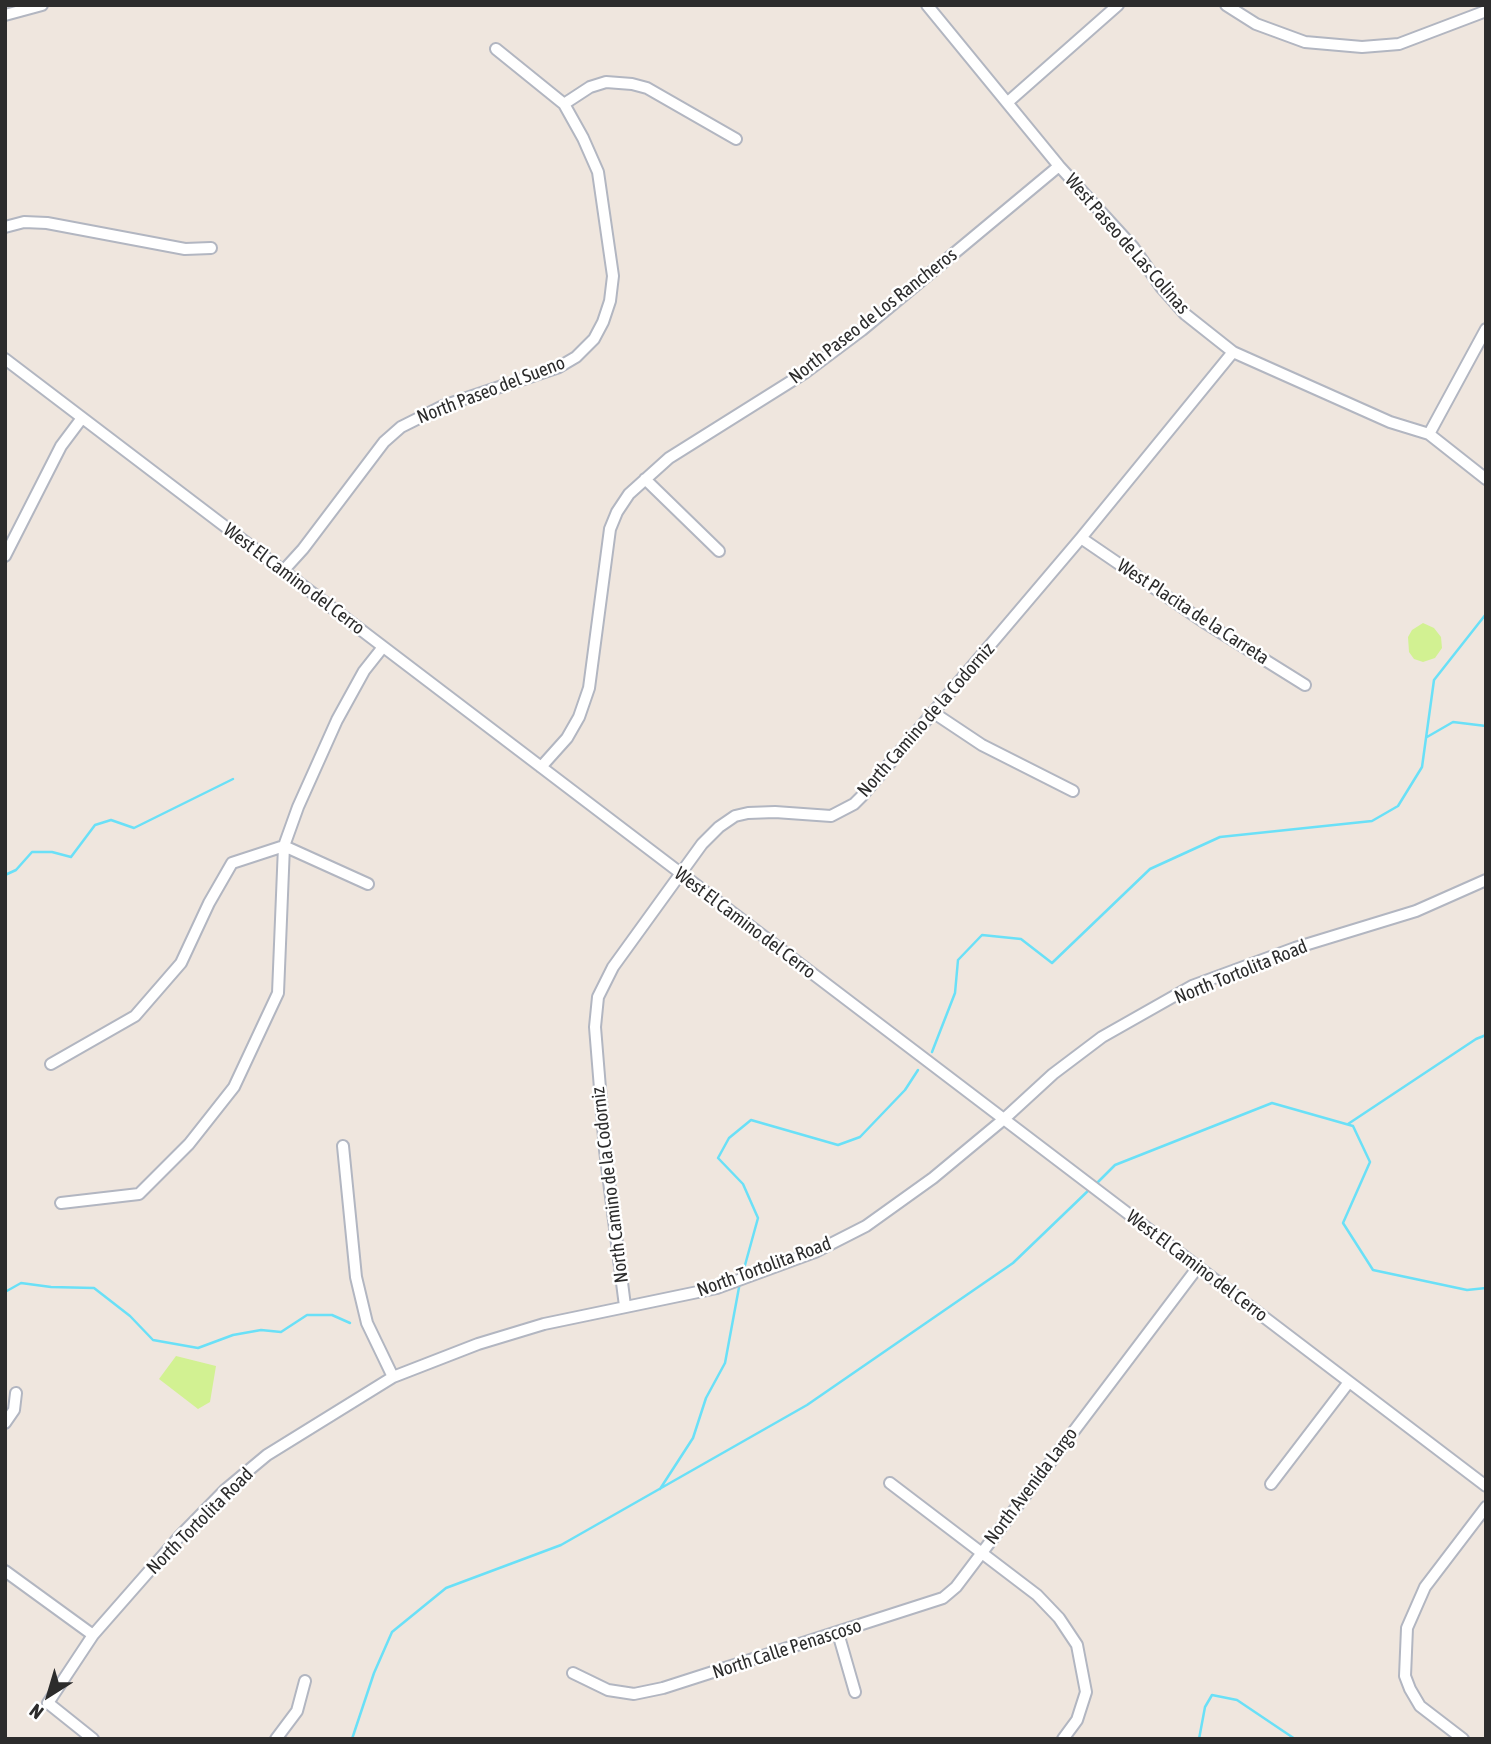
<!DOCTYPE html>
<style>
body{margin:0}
#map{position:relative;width:1491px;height:1744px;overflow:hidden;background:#efe6de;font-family:"Asap Condensed",sans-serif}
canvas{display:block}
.frame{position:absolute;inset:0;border:7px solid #2c2c2c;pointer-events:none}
.north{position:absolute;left:14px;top:1660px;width:70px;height:70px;-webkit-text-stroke:5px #fff;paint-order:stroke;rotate:217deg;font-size:19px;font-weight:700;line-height:28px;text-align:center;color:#2c2c2c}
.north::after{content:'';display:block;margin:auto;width:24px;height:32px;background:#2c2c2c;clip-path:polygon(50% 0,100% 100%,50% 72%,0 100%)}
</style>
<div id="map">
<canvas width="1491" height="1744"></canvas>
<div class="frame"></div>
<div class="north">N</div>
</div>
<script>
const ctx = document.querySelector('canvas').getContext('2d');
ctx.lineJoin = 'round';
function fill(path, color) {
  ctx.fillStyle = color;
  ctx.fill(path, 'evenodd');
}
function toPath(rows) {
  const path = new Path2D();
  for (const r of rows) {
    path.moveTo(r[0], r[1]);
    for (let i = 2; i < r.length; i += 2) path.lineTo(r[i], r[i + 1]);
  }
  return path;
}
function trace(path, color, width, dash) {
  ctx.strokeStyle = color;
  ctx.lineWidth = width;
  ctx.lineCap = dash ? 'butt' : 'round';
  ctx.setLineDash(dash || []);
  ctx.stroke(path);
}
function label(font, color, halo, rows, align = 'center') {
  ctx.font = font + ' "Asap Condensed",sans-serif';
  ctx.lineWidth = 5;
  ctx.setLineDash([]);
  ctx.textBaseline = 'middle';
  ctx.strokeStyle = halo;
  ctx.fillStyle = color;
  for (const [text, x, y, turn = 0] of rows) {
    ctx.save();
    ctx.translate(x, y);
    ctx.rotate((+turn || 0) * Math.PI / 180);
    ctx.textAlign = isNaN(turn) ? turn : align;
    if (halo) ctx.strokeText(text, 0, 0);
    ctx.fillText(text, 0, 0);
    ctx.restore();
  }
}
const pitch = toPath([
 [1423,623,1434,628,1441,637,1442,648,1435,658,1423,662,1414,659,1409,652,1408,637,1412,630],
 [176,1356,216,1366,210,1402,198,1409,159,1379]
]);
const stream = toPath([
 [1427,737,1453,722,1486,726],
 [5,875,16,870,32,852,52,852,71,857,95,825,111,820,134,828,233,779],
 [932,1052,955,993,958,960,982,935,1021,939,1052,963,1150,869,1220,837,1372,821,1398,806,1422,767,1434,680,1486,614],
 [1348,1124,1476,1039,1486,1035],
 [1096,1184,1115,1165,1272,1103,1353,1126,1370,1162,1343,1223,1373,1270,1467,1290,1486,1288],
 [742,1276,758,1218,743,1184,718,1158,729,1138,751,1120,838,1145,860,1137,905,1090,918,1070],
 [5,1292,21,1283,51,1287,94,1288,130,1316,153,1340,198,1348,233,1335,261,1330,281,1332,307,1315,332,1315,350,1323],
 [660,1489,693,1438,706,1398,725,1363,740,1282],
 [352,1739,374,1673,392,1632,446,1588,561,1545,807,1405,1013,1263,1091,1188],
 [1199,1739,1205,1707,1212,1695,1237,1700,1295,1739]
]);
const minor = toPath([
 [927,5,1059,166,1133,247,1161,287,1185,314,1233,352,1390,422,1429,434,1486,479],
 [1226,5,1256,24,1305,42,1362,47,1399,44,1486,11],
 [5,15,42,5],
 [1008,102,1118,5],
 [564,104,590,87,606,82,632,84,647,88,736,139],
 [5,227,24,222,47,223,185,249,211,248],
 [5,359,1486,1486],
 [1429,434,1486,329],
 [645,479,719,551],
 [1081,538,1204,622,1305,685],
 [5,556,61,446,82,418],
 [283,571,303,549,384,442,401,427,443,406,559,367,576,357,594,339,603,322,610,301,613,276,598,172,583,138,564,104,496,49],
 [934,713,982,745,1073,791],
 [541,767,567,738,579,717,589,688,610,529,617,512,629,494,669,458,806,372,862,330,1059,166],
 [51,1064,135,1016,181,963,209,903,232,863,284,846,368,884],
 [343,1146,356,1277,367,1323,393,1377],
 [61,1203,139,1194,189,1144,234,1087,278,993,284,846,298,807,337,720,364,671,383,647],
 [625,1306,605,1150,595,1027,598,997,613,967,702,844,719,827,735,816,748,813,775,812,831,816,854,804,862,796,1081,538,1233,352],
 [5,1423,14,1410,16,1393],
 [890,1483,1037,1595,1059,1618,1077,1645,1086,1692,1077,1720,1063,1739],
 [1271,1484,1349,1382],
 [5,1571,93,1635],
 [838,1633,855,1692],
 [573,1673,608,1690,634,1694,663,1688,943,1598,956,1587,1198,1267],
 [93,1739,48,1703,93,1635,179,1537,225,1490,267,1455,393,1377,478,1344,544,1324,717,1288,815,1252,866,1226,933,1178,1004,1119,1053,1074,1102,1037,1192,986,1295,948,1416,911,1486,880],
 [276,1739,297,1711,305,1681],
 [1463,1739,1420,1706,1410,1689,1405,1676,1407,1628,1425,1587,1486,1507]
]);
const streetNames = [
 ["West Paseo de Las Colinas",1127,244,49],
 ["North Paseo de Los Rancheros",873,316,-38],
 ["North Paseo del Sueno",491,390,-21],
 ["West El Camino del Cerro",294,579,37],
 ["West Placita de la Carreta",1193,612,33],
 ["North Camino de la Codorniz",926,720,-49],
 ["West El Camino del Cerro",745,923,37],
 ["North Tortolita Road",1241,972,-22],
 ["North Camino de la Codorniz",610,1185,-97],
 ["West El Camino del Cerro",1197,1266,37],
 ["North Tortolita Road",764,1267,-20],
 ["North Avenida Largo",1031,1486,-53],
 ["North Tortolita Road",200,1521,-45],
 ["North Calle Penascoso",787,1649,-18]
];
fill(pitch, '#d2f192');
trace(stream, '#6ae0f7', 2.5);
trace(minor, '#b2b6c1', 14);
trace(minor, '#fff', 10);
label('19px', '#2c2c2c', '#fff', streetNames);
</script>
